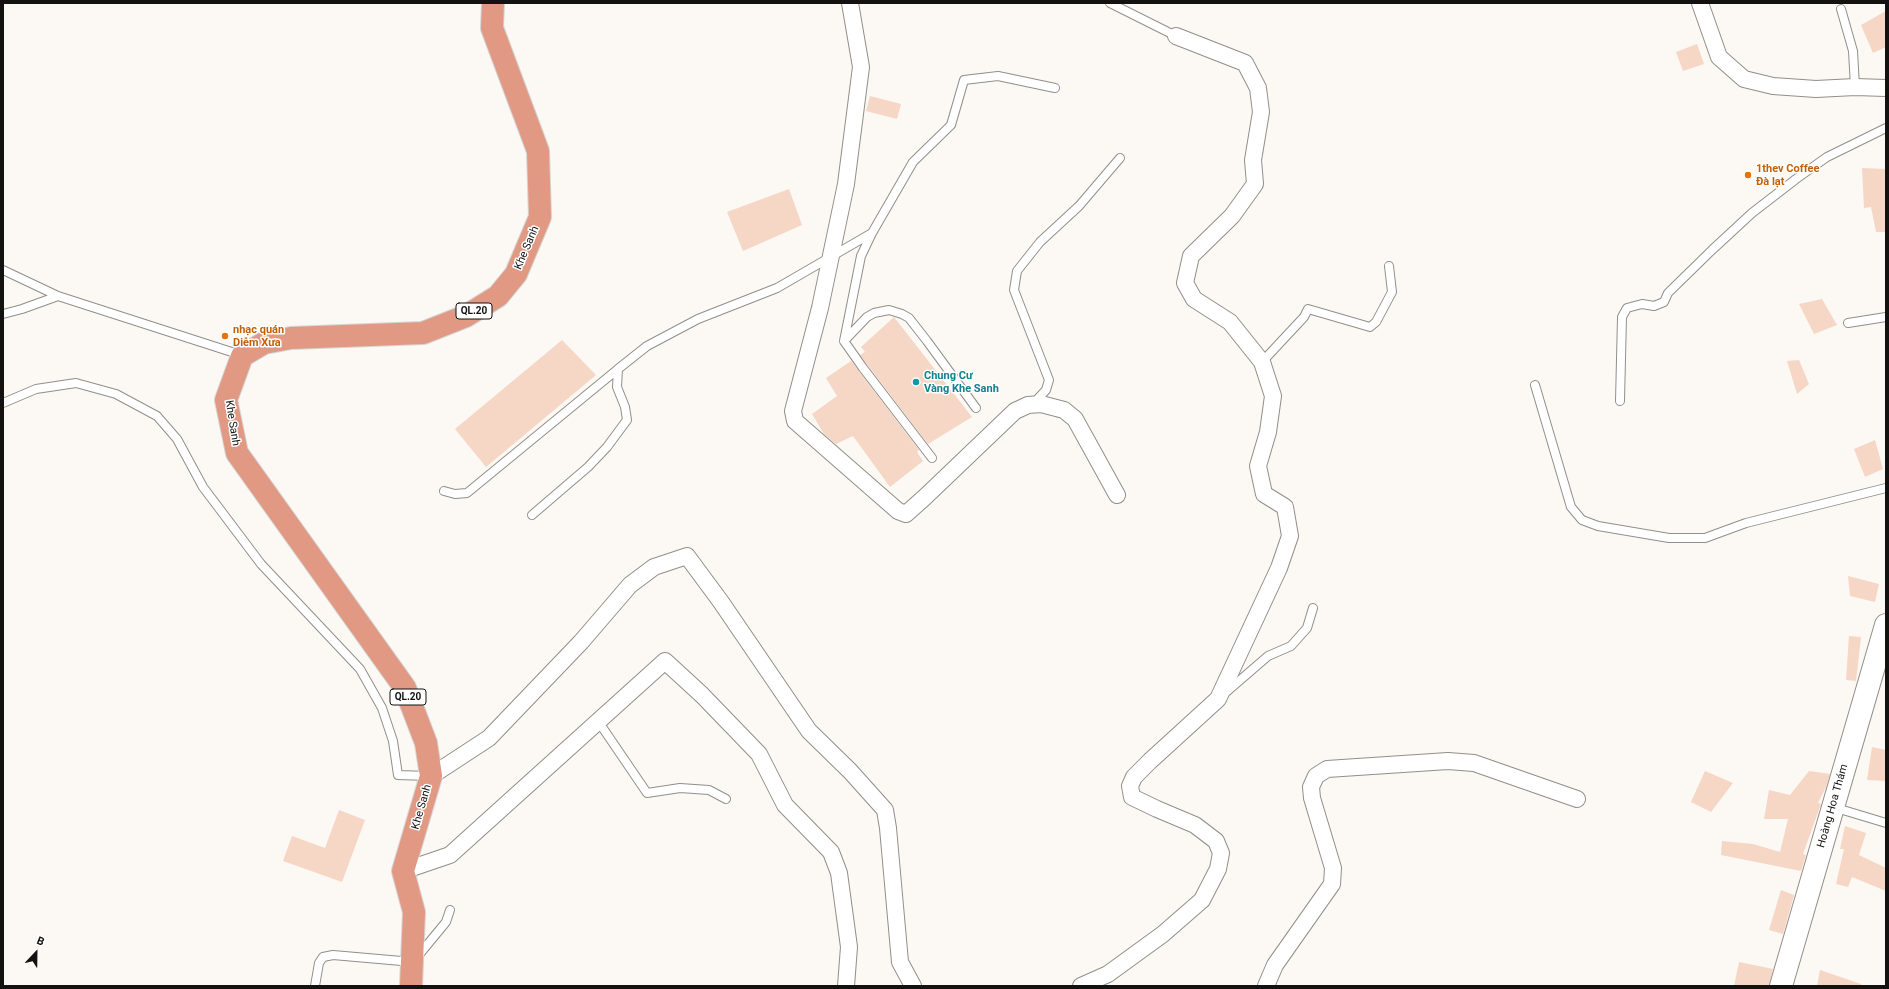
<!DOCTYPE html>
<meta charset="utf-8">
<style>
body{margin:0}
#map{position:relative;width:1889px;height:989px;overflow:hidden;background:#fcf8f3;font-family:Roboto,sans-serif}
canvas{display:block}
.frame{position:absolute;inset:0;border:4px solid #131210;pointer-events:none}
.north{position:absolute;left:16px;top:933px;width:40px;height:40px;-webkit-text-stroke:3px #fff;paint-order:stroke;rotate:22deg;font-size:11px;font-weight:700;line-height:16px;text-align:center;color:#131210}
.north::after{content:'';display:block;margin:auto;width:14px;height:18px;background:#131210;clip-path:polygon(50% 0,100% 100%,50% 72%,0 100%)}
</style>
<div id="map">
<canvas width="1889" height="989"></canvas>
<div class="frame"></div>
<div class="north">B</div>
</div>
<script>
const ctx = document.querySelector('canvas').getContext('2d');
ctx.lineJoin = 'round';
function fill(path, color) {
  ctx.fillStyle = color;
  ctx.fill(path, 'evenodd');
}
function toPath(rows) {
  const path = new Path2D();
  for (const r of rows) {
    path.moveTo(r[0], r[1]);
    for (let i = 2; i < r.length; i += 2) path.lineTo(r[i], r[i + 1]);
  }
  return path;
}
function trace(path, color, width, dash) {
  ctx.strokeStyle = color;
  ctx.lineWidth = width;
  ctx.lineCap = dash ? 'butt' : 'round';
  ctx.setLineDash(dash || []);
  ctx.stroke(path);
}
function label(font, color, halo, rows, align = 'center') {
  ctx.font = font + ' Roboto,sans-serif';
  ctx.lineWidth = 3;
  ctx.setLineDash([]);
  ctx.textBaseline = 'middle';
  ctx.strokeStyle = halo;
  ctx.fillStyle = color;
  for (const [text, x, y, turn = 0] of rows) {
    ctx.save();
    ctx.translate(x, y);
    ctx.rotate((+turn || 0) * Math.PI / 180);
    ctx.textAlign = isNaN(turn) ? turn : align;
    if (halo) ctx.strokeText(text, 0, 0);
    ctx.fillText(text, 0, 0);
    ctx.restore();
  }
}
const building = toPath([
 [1886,11,1886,47,1873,53,1861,25],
 [1697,44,1704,64,1683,71,1676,52],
 [870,96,901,104,897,119,866,111],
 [1862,168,1886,169,1886,232,1876,232,1871,207,1864,208],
 [789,189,802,225,743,251,727,212],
 [1822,299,1837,325,1814,334,1799,304],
 [894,317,972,417,928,444,860,355,865,352,861,347],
 [562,340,596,375,486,467,455,429],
 [1799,360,1809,384,1797,394,1787,361],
 [851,361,919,450,917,452,923,461,890,487,853,436,836,444,824,434,812,414,837,396,826,378],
 [1875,440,1883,469,1865,477,1854,449],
 [1848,576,1879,584,1875,602,1850,596],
 [1849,636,1861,637,1856,681,1846,680],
 [1872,747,1886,750,1886,781,1867,780],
 [1705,771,1733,783,1711,812,1691,802],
 [1809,771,1830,774,1826,787,1818,803,1821,804,1803,854,1806,855,1801,871,1721,855,1722,841,1753,844,1780,852,1788,819,1764,819,1769,790,1790,795],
 [339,810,365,820,342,882,283,861,292,836,325,848],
 [1845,826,1866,833,1859,855,1886,868,1886,891,1852,877,1848,887,1836,884,1844,849,1840,849],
 [1781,890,1794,895,1783,934,1769,930],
 [1739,962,1773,969,1769,986,1734,986],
 [1820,970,1861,984,1861,986,1817,986]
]);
const lane = toPath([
 [1110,3,1176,36],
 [1841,9,1853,51,1855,87],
 [872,233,861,256,844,341,863,368,932,458],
 [3,270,58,296,241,355],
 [3,314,22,309,58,296],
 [1848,323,1886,317],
 [844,341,867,317,874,313,889,310,902,314,909,318,927,341,976,408],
 [1262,362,1304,317,1308,309,1370,327,1376,322,1392,292,1389,266],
 [1535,385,1571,507,1582,520,1598,526,1669,538,1705,538,1746,523,1886,488],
 [1620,401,1622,317,1627,308,1642,304,1654,306,1664,302,1668,293,1712,250,1752,213,1796,179,1827,157,1886,128],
 [3,403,36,389,76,383,116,394,157,416,177,439,203,487,261,564,360,669,382,708,393,741,398,775,429,776],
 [1034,403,1046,390,1049,380,1014,290,1017,271,1040,242,1079,206,1120,158],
 [444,491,455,494,467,493,618,369],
 [532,515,588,467,607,447,627,420,625,407,617,387,618,369,647,346,698,319,777,288,872,233,913,162,951,125,964,80,998,76,1055,88],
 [1224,694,1268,656,1291,646,1307,628,1313,608],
 [598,721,647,793,680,788,709,790,726,799],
 [1833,807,1886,823],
 [315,986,319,963,323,957,333,955,413,962,446,922,450,910]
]);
const street = toPath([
 [850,3,861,67,846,184,820,308,793,411,795,421,898,511,906,514,925,497,1015,411,1028,405,1041,404,1064,410,1075,419,1117,495],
 [1700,3,1719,57,1744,79,1773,86,1816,89,1855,87,1886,88],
 [431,776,489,738,581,642,630,585,654,567,687,556,721,602,809,731,850,771,885,810,888,828,900,962,913,986],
 [403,871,450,855,665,661,702,695,759,754,785,805,831,852,839,873,849,947,846,986],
 [1081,986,1108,974,1163,934,1202,900,1218,869,1221,853,1216,841,1195,825,1157,809,1132,797,1130,786,1134,777,1150,761,1218,699,1279,568,1290,536,1285,507,1264,494,1258,466,1268,432,1273,396,1262,362,1230,322,1194,299,1185,283,1191,256,1232,216,1255,184,1253,160,1261,112,1258,88,1245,63,1176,36],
 [1266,986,1275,965,1332,884,1333,868,1312,798,1311,787,1316,776,1327,769,1448,761,1474,763,1577,799]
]);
const secondary = toPath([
 [1781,986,1886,625]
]);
const highway = toPath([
 [411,986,414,912,403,871,431,776,426,743,405,688,237,453,226,400,242,356,264,343,291,338,423,333,466,316,498,296,516,274,540,217,538,151,492,28,493,3]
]);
const markers = [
 [1748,175,4,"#e8710a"],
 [225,336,4,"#e8710a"],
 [916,382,4,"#0f9aa8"]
];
const shields = [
 [474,311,36],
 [408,697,36]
];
const shieldNames = [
 ["QL.20",474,311],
 ["QL.20",408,697]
];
const foodNames = [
 ["1thev Coffee",1756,169],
 ["Đà lạt",1756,182],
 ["nhạc quán",233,330],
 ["Diễm Xưa",233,343]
];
const streetNames = [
 ["Khe Sanh",527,248,-67],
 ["Khe Sanh",232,423,81],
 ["Hoàng Hoa Thám",1833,806,-74],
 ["Khe Sanh",422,807,-74]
];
const cultureNames = [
 ["Chung Cư",924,376],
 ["Vàng Khe Sanh",924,389]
];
fill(building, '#f6d6c5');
trace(lane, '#928f8a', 10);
trace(street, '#928f8a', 18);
trace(secondary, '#928f8a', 24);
trace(highway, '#d5d4d4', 24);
trace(lane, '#fff', 8);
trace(street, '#fff', 16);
trace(secondary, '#fff', 22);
trace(highway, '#e19983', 22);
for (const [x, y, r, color] of markers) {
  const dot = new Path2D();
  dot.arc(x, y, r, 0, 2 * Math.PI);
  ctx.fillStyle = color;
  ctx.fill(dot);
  trace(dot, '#fff', 1.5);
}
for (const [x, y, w] of shields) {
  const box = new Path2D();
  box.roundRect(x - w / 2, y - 8, w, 16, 3);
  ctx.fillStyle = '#fff';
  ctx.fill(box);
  trace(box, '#131210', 1);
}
label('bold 10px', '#131210', null, shieldNames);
label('bold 11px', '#c56008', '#fff', foodNames, 'left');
label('11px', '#131210', '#fff', streetNames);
label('bold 11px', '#0d838f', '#fff', cultureNames, 'left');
</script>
